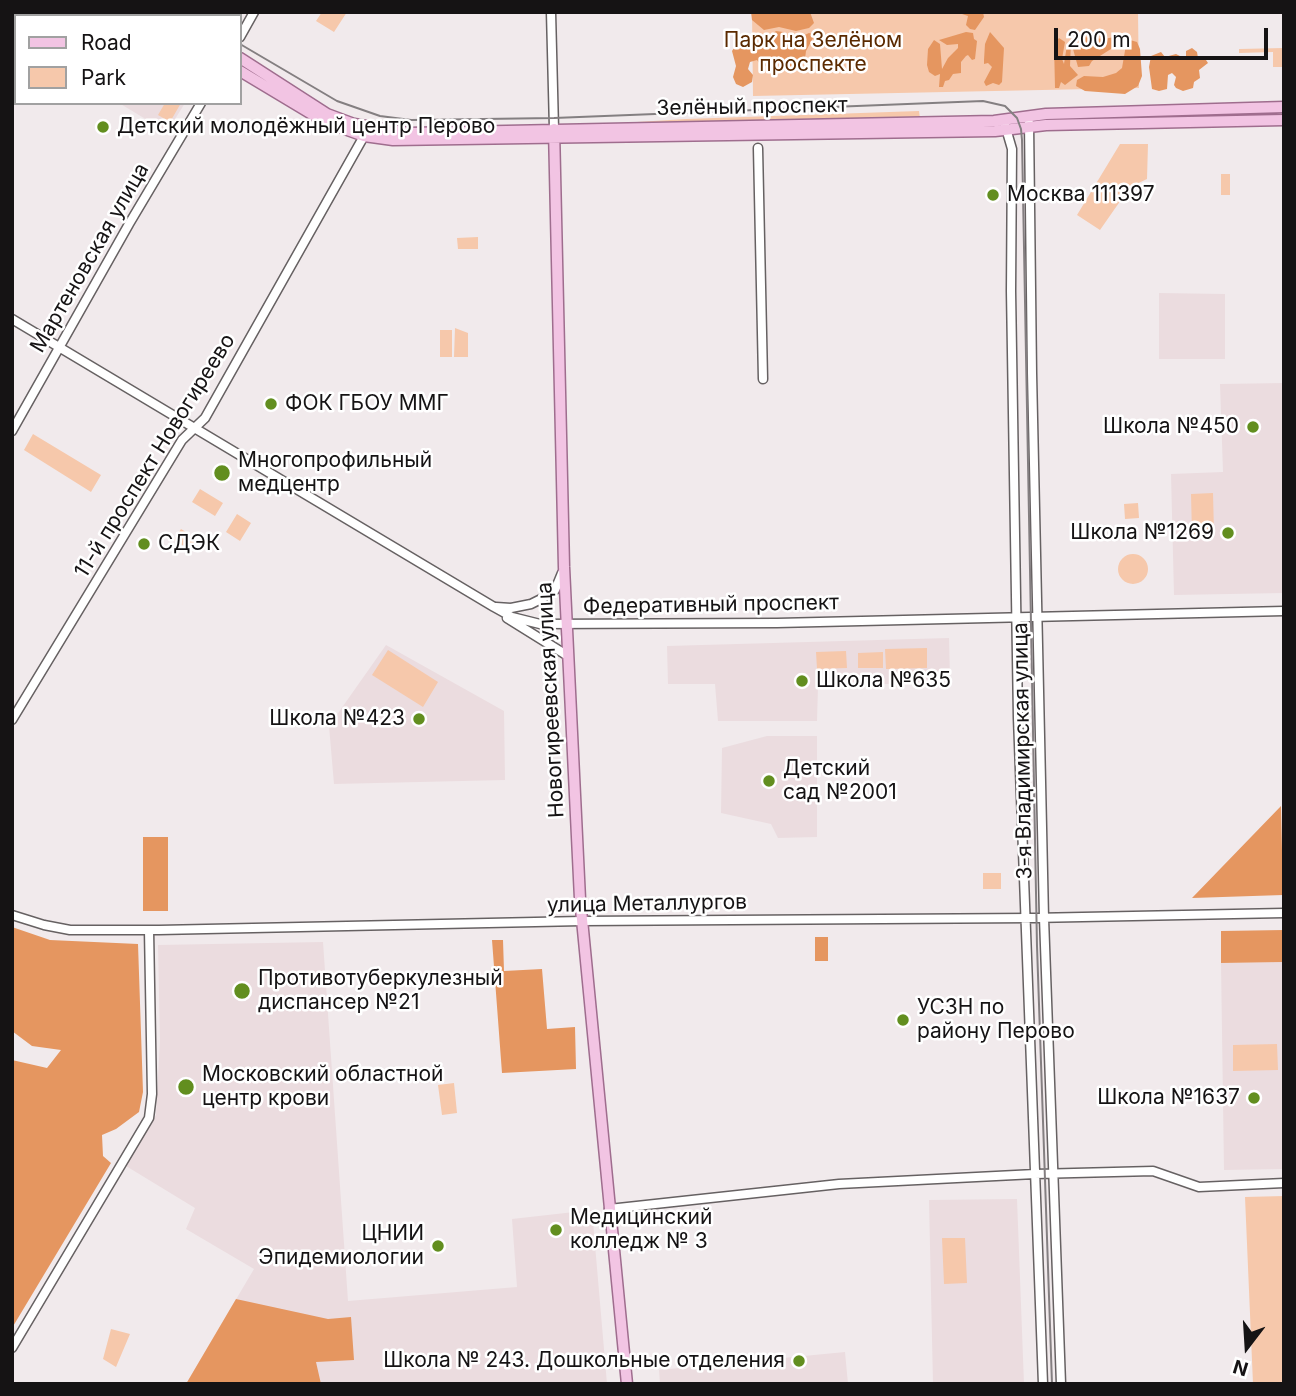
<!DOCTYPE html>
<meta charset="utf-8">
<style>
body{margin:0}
#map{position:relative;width:1296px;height:1396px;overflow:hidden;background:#f1eaec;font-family:Inter,sans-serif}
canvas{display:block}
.frame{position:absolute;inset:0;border:14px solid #151314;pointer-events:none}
.legend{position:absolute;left:14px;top:14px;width:228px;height:91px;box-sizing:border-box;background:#fff;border:2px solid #a1a1a1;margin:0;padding:9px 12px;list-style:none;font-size:21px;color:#151314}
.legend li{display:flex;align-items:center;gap:14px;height:35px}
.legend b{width:35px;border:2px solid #a1a1a1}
.north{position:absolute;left:1212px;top:1312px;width:70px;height:70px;-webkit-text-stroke:5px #fff;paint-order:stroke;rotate:197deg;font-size:19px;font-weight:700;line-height:28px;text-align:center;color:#151314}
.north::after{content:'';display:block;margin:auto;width:24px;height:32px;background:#151314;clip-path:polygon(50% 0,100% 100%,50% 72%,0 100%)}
.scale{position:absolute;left:1054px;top:28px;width:214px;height:32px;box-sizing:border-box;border:4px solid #151314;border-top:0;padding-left:9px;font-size:21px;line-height:24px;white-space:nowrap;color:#151314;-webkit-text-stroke:5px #fff;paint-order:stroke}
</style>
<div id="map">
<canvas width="1296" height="1396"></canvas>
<div class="frame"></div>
<ul class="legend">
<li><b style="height:9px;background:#f2c4e3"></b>Road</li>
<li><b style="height:19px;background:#f6c8ab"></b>Park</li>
</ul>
<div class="north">N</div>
<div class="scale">200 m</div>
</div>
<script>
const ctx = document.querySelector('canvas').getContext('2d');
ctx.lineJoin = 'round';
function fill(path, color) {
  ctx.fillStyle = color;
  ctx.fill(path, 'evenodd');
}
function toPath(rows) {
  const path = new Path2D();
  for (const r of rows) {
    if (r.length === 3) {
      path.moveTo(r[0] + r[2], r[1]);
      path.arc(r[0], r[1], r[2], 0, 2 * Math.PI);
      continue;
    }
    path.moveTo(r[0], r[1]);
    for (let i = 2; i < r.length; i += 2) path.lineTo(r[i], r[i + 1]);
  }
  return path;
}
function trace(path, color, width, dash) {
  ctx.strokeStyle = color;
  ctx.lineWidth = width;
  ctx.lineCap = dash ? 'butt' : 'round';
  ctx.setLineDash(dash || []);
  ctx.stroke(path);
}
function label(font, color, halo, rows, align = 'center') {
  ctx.font = font + ' Inter,sans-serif';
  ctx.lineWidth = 5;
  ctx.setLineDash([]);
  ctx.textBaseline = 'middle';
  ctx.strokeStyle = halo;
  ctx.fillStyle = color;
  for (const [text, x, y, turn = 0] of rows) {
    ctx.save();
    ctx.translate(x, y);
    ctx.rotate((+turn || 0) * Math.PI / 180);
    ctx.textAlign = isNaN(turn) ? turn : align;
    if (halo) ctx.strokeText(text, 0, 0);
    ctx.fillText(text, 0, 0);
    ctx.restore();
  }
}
const built = toPath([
 [119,103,185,103,167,132],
 [1159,293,1225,294,1225,359,1159,359],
 [1284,383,1284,593,1174,595,1171,474,1223,472,1220,384],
 [949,638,950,678,923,683,818,686,817,721,718,721,715,684,668,684,667,646],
 [386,645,504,711,505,780,334,784,329,726],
 [767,736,817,736,817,837,778,838,771,824,721,813,722,748],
 [323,942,348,1301,517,1287,512,1219,592,1210,607,1384,186,1384,254,1269,186,1229,195,1208,126,1166,156,1115,160,1041,158,945],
 [1284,962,1284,1169,1224,1170,1221,963],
 [1017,1199,1024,1384,933,1384,929,1200],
 [845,1352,848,1384,660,1384,659,1370]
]);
const green = toPath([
 [322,12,347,12,334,32,316,21],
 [752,12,1138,12,1139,88,753,96],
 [1284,48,1284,67,1273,67,1273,52,1239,53,1239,49],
 [165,103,181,103,170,122,158,115],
 [919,111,920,119,571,126,686,119],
 [1120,144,1148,144,1147,179,1130,187,1100,230,1077,215],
 [1221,174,1230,174,1230,195,1221,195],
 [478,237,478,249,458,249,457,238],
 [455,328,468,333,468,357,454,357],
 [440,330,452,330,452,357,440,357],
 [33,434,101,475,91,492,24,450],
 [200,489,223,503,215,516,192,502],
 [1213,493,1214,533,1192,534,1191,494],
 [1138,503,1139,518,1125,519,1124,504],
 [237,514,251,523,240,541,226,532],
 [181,529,197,539,190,550,174,540],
 [1133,569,15],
 [927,648,927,668,886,669,885,649],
 [388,650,438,682,423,707,372,675],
 [846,651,847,668,817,669,816,652],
 [883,652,883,668,858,668,858,653],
 [983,873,1001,873,1001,889,983,889],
 [1277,1044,1278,1070,1233,1071,1233,1045],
 [454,1083,457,1113,442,1115,438,1085],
 [1284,1196,1284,1384,1253,1384,1245,1197],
 [942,1238,965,1238,967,1283,944,1284],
 [111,1329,130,1334,116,1367,103,1359]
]);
const forest = toPath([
 [751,12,810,12,814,23,809,28,796,31,779,27,764,30,752,20],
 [956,12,983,12,984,17,975,30,970,29,966,25,968,16],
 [776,31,783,32,796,39,809,33,812,34,813,38,806,51,805,59,797,67,787,71,785,64,779,56,766,66,762,67,757,60,750,62,748,69,753,75,752,82,743,87,736,84,733,77,736,66,732,51,736,45,740,44,753,48],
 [966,32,973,33,974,39,977,41,975,59,972,60,968,55,966,56,961,62,961,73,953,74,949,80,945,81,943,87,939,87,940,74,935,76,929,72,927,65,928,49,934,40,940,44,942,69,948,58,958,48,958,44,947,45,939,40],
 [990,32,1004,48,1002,82,999,85,993,83,986,86,984,82,992,67,988,63,984,64,984,60,985,44],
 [1119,36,1124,39,1122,42,1092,61,1089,66,1078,67,1073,49,1079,45,1079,41,1083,37,1104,39],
 [1059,38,1065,42,1062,59,1064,64,1067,45,1071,42,1070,66,1078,75,1065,85,1061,82,1059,88,1055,88,1054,44],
 [1130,40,1137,42,1140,49,1142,76,1138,86,1125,94,1085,91,1076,86,1077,80,1084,76,1103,77,1116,73,1122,68,1126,45],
 [1192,48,1197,52,1198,58,1204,57,1208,63,1199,70,1200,78,1194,82,1193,88,1183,91,1176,88,1174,85,1176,77,1172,73,1168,75,1167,89,1159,91,1152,89,1149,67,1151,56,1161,52,1165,57,1176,54,1186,59,1186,51],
 [1281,806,1283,895,1192,898],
 [143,837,168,837,168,911,143,911],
 [12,927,50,940,138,944,143,1092,139,1112,116,1129,102,1135,103,1156,111,1163,12,1328,12,1060,47,1068,61,1050,32,1046,12,1031],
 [1284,930,1284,962,1221,963,1221,931],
 [815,937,828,937,828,961,815,961],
 [492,940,503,940,504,971,542,969,547,1029,575,1027,576,1069,502,1073],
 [236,1299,328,1319,351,1317,354,1360,316,1362,321,1384,186,1384]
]);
const minor = toPath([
 [551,12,554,129],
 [240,37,254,12],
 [1029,123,1032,373,1044,918,1061,1384],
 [1005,125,1012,149,1011,291,1018,718,1043,1384],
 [758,148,763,379],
 [12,319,494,607,512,617,540,624,777,623,1284,611],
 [12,431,129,224,201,103],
 [496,607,511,608,531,604,543,598,555,590,562,573],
 [507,618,568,656],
 [12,720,182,440,205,418,364,136],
 [12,915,44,925,70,930,159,930,582,921,1032,918,1284,913],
 [609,1209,839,1184,1035,1174,1153,1171,1199,1187,1284,1183],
 [12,1348,149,1118,152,1094,149,930]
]);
const major = toPath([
 [142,12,147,16],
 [164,12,170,16],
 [240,58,327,114,354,124,409,133,994,121,1046,114,1284,107],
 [240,71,325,122,364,136,393,140,995,131,1046,125,1284,120],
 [554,129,564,567,580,899,627,1384]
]);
const tram = toPath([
 [180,12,186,16],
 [240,44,337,101,380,116,411,120,554,118,983,101,1005,106,1017,118,1021,129,1022,140,1037,946,1052,1384]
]);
const markers = [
 [103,127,7,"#628e1f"],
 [993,195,7,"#628e1f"],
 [271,404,7,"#628e1f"],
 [1253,427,7,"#628e1f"],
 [222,473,9,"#628e1f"],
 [1228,533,7,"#628e1f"],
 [144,544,7,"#628e1f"],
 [802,681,7,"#628e1f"],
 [419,719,7,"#628e1f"],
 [769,781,7,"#628e1f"],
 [242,991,9,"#628e1f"],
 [903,1020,7,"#628e1f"],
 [186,1087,9,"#628e1f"],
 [1254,1098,7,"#628e1f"],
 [556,1230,7,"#628e1f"],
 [438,1246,7,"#628e1f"],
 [799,1361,7,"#628e1f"]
];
const parkNames = [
 ["Парк на Зелёном",813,41],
 ["проспекте",813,65]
];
const streetNames = [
 ["Зелёный проспект",752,107,-1],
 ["Мартеновская улица",90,258,-60],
 ["11-й проспект Новогиреево",155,456,-58],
 ["Федеративный проспект",711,605,-1],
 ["Новогиреевская улица",551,700,-93],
 ["3-я Владимирская улица",1023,751,-91],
 ["улица Металлургов",647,904,-1]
];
const poiNames = [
 ["Детский молодёжный центр Перово",117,127],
 ["Москва 111397",1007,195],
 ["ФОК ГБОУ ММГ",285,404],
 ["Школа №450",1239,427,"right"],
 ["Многопрофильный",238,461],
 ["медцентр",238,485],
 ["Школа №1269",1214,533,"right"],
 ["СДЭК",158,544],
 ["Школа №635",816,681],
 ["Школа №423",405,719,"right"],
 ["Детский",783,769],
 ["сад №2001",783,793],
 ["Противотуберкулезный",258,979],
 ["диспансер №21",258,1003],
 ["УСЗН по",917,1008],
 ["району Перово",917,1032],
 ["Московский областной",202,1075],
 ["центр крови",202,1099],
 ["Школа №1637",1240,1098,"right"],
 ["Медицинский",570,1218],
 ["колледж № 3",570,1242],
 ["ЦНИИ",424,1234,"right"],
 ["Эпидемиологии",424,1258,"right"],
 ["Школа № 243. Дошкольные отделения",785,1361,"right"]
];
fill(built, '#ebdcdf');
fill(green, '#f6c8ab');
fill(forest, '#e59660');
trace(minor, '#666162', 11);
trace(major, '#9f6d8e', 13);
trace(minor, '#fff', 8);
trace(major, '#f2c4e3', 10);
trace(tram, '#847f81', 2);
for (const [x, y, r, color] of markers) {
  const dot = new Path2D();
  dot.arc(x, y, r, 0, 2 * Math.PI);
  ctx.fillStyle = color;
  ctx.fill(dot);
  trace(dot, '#fff', 2.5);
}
label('21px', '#5b2a00', '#fff', parkNames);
label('21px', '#151314', '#fff', streetNames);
label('21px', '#151314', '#fff', poiNames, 'left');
</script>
